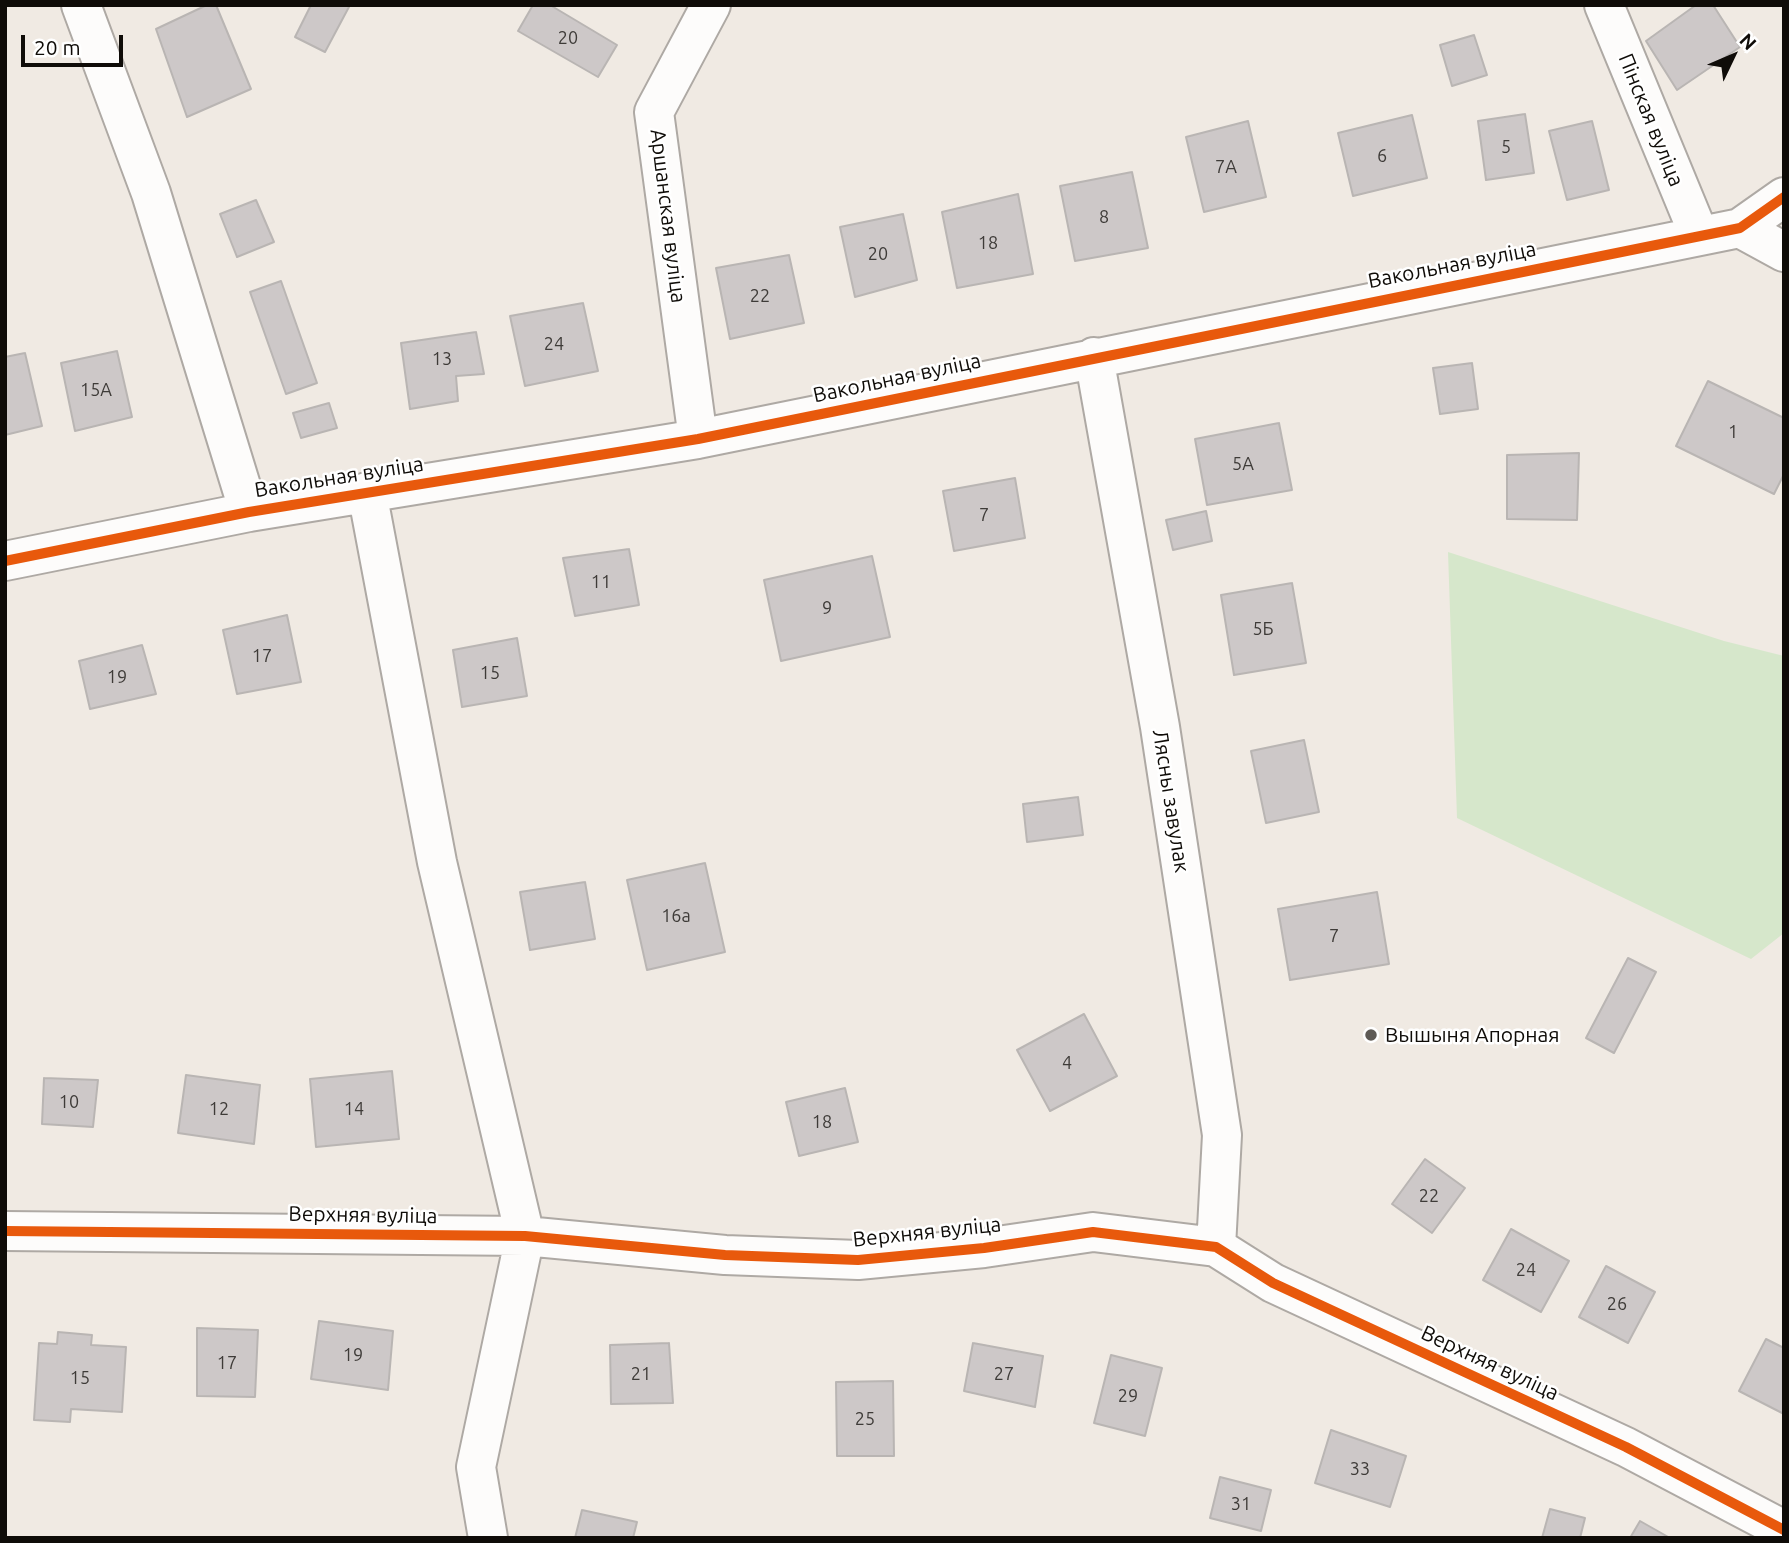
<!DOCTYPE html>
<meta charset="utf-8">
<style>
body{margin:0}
#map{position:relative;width:1789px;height:1543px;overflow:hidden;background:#f0eae3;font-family:Ubuntu,sans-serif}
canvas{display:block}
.frame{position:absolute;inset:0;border:7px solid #0f0c08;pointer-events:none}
.north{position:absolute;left:1698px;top:21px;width:70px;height:70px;-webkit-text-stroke:5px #fff;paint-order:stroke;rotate:46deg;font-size:19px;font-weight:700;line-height:28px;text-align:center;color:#0f0c08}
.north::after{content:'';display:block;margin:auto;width:24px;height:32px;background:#0f0c08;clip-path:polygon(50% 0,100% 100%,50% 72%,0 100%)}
.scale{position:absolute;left:21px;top:35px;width:102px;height:32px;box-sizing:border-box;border:4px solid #0f0c08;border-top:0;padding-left:9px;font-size:21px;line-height:24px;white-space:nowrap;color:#0f0c08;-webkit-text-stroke:5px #fff;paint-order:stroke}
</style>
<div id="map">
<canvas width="1789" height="1543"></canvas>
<div class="frame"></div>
<div class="north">N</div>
<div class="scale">20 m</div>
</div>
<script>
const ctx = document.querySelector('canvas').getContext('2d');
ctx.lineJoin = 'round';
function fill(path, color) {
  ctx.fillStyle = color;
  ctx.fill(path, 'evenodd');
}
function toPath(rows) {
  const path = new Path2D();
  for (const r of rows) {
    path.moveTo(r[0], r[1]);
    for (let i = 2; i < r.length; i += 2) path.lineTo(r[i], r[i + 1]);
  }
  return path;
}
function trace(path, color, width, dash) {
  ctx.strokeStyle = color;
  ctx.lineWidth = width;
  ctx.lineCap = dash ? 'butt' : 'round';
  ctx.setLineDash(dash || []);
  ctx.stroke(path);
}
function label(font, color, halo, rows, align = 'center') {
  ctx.font = font + ' Ubuntu,sans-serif';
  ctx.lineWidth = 5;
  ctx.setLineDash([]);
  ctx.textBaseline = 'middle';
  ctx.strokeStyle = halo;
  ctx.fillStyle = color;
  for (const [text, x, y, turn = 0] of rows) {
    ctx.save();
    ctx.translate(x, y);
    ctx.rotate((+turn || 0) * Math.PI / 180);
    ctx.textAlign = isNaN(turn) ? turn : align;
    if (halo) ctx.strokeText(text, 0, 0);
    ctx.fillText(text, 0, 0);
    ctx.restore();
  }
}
const green = toPath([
 [1448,552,1724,641,1784,656,1784,933,1751,959,1457,818]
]);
const building = toPath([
 [207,5,216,5,251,89,187,117,156,29,207,5],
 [311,5,350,5,325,52,295,37,311,5],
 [533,5,550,5,617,45,598,77,518,31,533,5],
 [1696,5,1713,5,1740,47,1677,90,1646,41,1696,5],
 [1474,35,1487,75,1452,86,1440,45,1474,35],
 [1525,114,1534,173,1486,180,1478,121,1525,114],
 [1412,115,1427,178,1353,196,1338,133,1412,115],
 [1248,121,1266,197,1204,212,1186,137,1248,121],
 [1592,121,1609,190,1567,200,1549,131,1592,121],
 [1132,172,1148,248,1075,261,1060,186,1132,172],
 [1018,194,1033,274,957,288,942,212,1018,194],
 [256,200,274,242,237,257,220,214,256,200],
 [903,214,917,280,855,297,840,227,903,214],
 [789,255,804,323,730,339,716,268,789,255],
 [281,281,317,383,286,394,250,292,281,281],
 [583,303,598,371,525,386,510,316,583,303],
 [476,332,484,374,456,376,458,401,410,409,401,343,476,332],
 [117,351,132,417,75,431,61,363,117,351],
 [25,353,42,426,5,435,5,357,25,353],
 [1472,363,1478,409,1440,414,1433,368,1472,363],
 [1708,381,1784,418,1784,474,1774,494,1676,446,1708,381],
 [329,403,337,428,301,438,293,413,329,403],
 [1279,423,1292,490,1207,505,1195,439,1279,423],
 [1579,453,1577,520,1507,519,1507,455,1579,453],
 [1015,478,1025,538,954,551,943,491,1015,478],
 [1206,511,1212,541,1173,550,1166,520,1206,511],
 [629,549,639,605,575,616,563,558,629,549],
 [872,556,890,637,781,661,764,580,872,556],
 [1292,583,1306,663,1234,675,1221,595,1292,583],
 [287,615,301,682,237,694,223,630,287,615],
 [517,638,527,696,462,707,453,650,517,638],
 [142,645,156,694,90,709,79,661,142,645],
 [1304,740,1319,812,1266,823,1251,751,1304,740],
 [1078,797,1083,835,1027,842,1023,804,1078,797],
 [705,863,725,952,647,970,627,880,705,863],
 [585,882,595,939,530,950,520,892,585,882],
 [1377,892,1389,964,1290,980,1278,909,1377,892],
 [1628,958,1656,972,1614,1053,1586,1038,1628,958],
 [1084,1014,1117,1076,1050,1111,1017,1050,1084,1014],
 [392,1071,399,1139,316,1147,310,1079,392,1071],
 [186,1075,260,1085,254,1144,178,1133,186,1075],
 [44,1078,98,1080,93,1127,42,1124,44,1078],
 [845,1088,858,1142,799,1156,786,1102,845,1088],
 [1425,1159,1465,1188,1432,1233,1392,1204,1425,1159],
 [1511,1229,1569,1261,1541,1312,1483,1280,1511,1229],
 [1606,1266,1655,1292,1628,1343,1579,1317,1606,1266],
 [319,1321,393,1331,388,1390,311,1379,319,1321],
 [197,1328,258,1330,255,1397,197,1396,197,1328],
 [58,1332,92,1335,91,1345,126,1347,122,1412,71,1409,70,1422,34,1420,39,1343,57,1344,58,1332],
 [1766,1339,1784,1348,1784,1414,1739,1391,1766,1339],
 [669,1343,673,1403,611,1404,610,1345,669,1343],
 [973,1343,1043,1356,1035,1407,964,1391,973,1343],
 [1111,1355,1162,1368,1145,1436,1094,1423,1111,1355],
 [893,1381,894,1456,837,1456,836,1382,893,1381],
 [1331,1430,1406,1456,1390,1507,1315,1483,1331,1430],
 [1220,1477,1271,1490,1261,1531,1210,1518,1220,1477],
 [1550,1509,1585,1518,1580,1538,1542,1538,1550,1509],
 [582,1510,637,1522,633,1538,575,1538,582,1510],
 [1640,1521,1670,1538,1630,1538,1640,1521]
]);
const street = toPath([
 [81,5,151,193,249,512],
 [1604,5,1699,235],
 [1740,228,1784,252],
 [1094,357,1160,727,1222,1135,1216,1247],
 [698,439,654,112,711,5],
 [367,492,437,862,525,1236,476,1467,488,1538],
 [5,561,249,512,698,439,1740,228,1784,197],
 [5,1231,525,1236,725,1255,858,1260,984,1248,1093,1232,1216,1247,1273,1283,1626,1447,1784,1530]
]);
const cycleway = toPath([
 [5,561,249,512,698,439,1740,228,1784,197],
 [5,1231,525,1236,725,1255,858,1260,984,1248,1093,1232,1216,1247,1273,1283,1626,1447,1784,1530]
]);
const markers = [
 [1371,1035,7,"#5e5a55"]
];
const numberNames = [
 ["20",568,38],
 ["5",1506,147],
 ["6",1382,156],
 ["7А",1226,167],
 ["8",1104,217],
 ["18",988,243],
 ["20",878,254],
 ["22",760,296],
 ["24",554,344],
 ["13",442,359],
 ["15А",96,390],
 ["1",1733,432],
 ["5А",1243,464],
 ["7",984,515],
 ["11",601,582],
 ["9",827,608],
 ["5Б",1263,629],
 ["17",262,656],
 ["15",490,673],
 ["19",117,677],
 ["16а",676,916],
 ["7",1334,936],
 ["4",1067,1063],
 ["10",69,1102],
 ["12",219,1109],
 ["14",354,1109],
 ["18",822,1122],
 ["22",1429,1196],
 ["24",1526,1270],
 ["26",1617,1304],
 ["19",353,1355],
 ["17",227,1363],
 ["21",641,1374],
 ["27",1004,1374],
 ["15",80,1378],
 ["29",1128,1396],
 ["25",865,1419],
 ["33",1360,1469],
 ["31",1241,1504]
];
const streetNames = [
 ["Пінская вуліца",1651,120,68],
 ["Аршанская вуліца",668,216,83],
 ["Вакольная вуліца",1452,265,-11],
 ["Вакольная вуліца",897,378,-12],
 ["Вакольная вуліца",339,477,-9],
 ["Лясны завулак",1171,801,81],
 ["Верхняя вуліца",363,1215,1],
 ["Верхняя вуліца",927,1232,-6],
 ["Верхняя вуліца",1490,1363,25]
];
const poiNames = [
 ["Вышыня Апорная",1385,1035]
];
fill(green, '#d6e7cb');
fill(building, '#cdc8c8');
trace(building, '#b9b5b3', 2);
trace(street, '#aea9a4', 42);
trace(street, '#fdfcfb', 38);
trace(cycleway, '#e8590c', 10);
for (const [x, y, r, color] of markers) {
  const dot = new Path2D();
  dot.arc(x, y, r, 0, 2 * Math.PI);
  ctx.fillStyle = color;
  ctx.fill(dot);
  trace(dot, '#fff', 2.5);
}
label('18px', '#3e3b38', null, numberNames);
label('21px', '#0f0c08', '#fff', streetNames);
label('21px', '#0f0c08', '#fff', poiNames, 'left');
</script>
